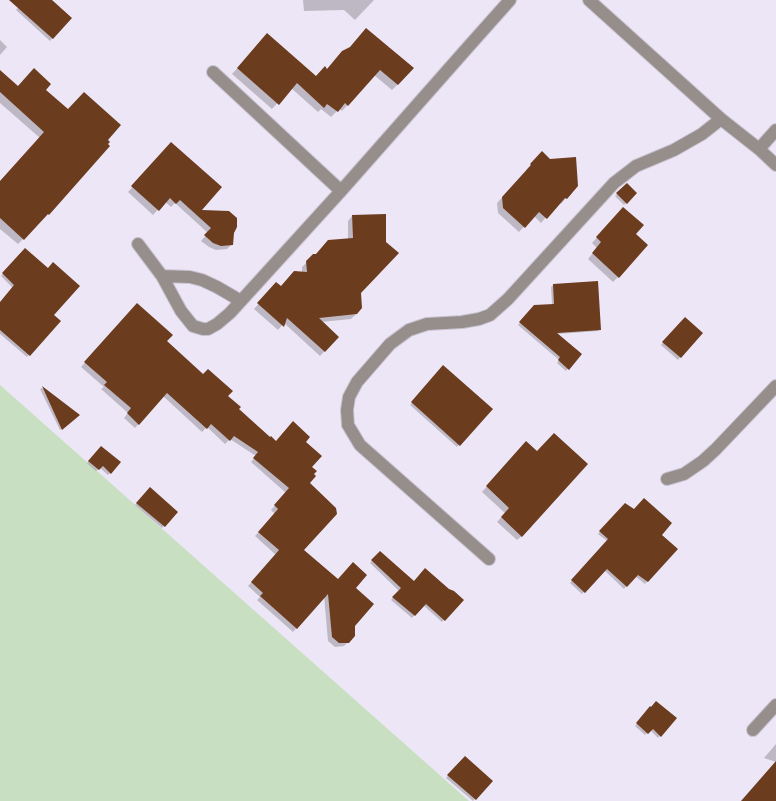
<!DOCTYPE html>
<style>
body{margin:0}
canvas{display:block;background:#ede6f6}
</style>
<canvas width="776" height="801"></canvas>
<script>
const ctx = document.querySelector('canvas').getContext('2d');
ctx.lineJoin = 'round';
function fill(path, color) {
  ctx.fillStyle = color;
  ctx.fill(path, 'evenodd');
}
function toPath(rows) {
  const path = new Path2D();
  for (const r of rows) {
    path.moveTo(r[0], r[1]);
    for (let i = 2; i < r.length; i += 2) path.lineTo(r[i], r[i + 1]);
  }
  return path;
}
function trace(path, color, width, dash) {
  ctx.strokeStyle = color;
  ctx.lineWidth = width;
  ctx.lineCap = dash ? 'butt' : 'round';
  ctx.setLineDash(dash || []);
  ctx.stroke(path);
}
const green = toPath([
 [0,385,469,801,0,801]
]);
const shadow = toPath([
 [25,0,50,0,70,18,50,41,16,10],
 [303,0,374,0,355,20,344,10,304,11],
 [361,35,398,84,392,90,374,75,342,111,339,109,331,117,321,109,318,112,291,88,272,109,232,74,262,41,316,78,327,70,349,49],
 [0,40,7,47,0,55],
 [0,72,18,87,44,90,68,110,23,239,18,244,0,229,0,182,40,138,0,103],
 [167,148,199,211,233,233,232,244,227,249,216,250,209,247,201,241,208,233,175,203,171,207,165,202,153,215,128,192],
 [537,158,566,198,561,204,559,202,541,223,534,216,519,232,498,213,497,203,527,170,526,170],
 [627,185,636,193,624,205,615,196],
 [619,213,634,234,618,277,613,282,588,259,597,248,592,243],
 [352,216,360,292,356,314,351,319,321,322,338,337,320,356,284,323,278,330,254,309,272,289,281,288,302,273,302,267,314,255,348,239,348,221],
 [25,249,53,315,59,321,27,357,0,334,0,303,13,288,1,276],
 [553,285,600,329,598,331,557,334,580,354,566,371,557,363,559,360,518,325,535,306,552,305,551,287],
 [133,308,166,341,226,396,237,409,276,442,304,442,310,467,308,483,302,551,338,581,354,588,353,625,348,642,344,646,335,647,328,641,324,596,293,632,257,600,260,597,248,586,276,555,255,536,275,514,271,510,286,493,251,462,256,456,230,439,225,444,207,427,202,432,163,396,135,428,124,418,128,413,101,389,104,387,81,367],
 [685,318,701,333,678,360,661,345],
 [443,367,492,409,457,447,410,405],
 [42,388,78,416,60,430,40,389],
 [101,448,120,463,108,475,100,468,96,471,87,463],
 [521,448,522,536,517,540,497,522,505,513,482,492],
 [150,489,176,512,162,528,135,505],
 [610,520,676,549,645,584,635,576,624,589,604,570,582,594,570,583,607,541,598,534],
 [380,552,414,582,462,600,442,622,423,605,412,618,391,600,399,591,370,563],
 [648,710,675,718,658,738,650,730,645,735,635,726],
 [776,744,776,801,742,801,776,762,764,758],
 [465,758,491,781,473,801,446,778]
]);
const building = toPath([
 [9,0,52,0,72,18,53,39],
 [366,28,414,68,398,85,380,70,348,106,345,103,338,112,327,104,324,108,297,83,279,105,237,68,267,33,316,76,325,66,327,69,342,51,350,47],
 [34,68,51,84,46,90,68,109,84,92,121,125,108,140,110,142,108,144,110,146,49,215,48,214,24,240,0,218,0,181,44,132,0,92,0,70,18,86],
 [171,142,222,187,202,210,229,211,237,218,237,227,234,233,233,245,221,246,213,243,204,235,211,228,180,200,176,204,170,198,159,211,131,186],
 [542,151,550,159,576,157,578,186,567,199,565,198,547,219,539,212,525,228,503,208,502,197,531,165,530,164],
 [627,183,637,193,627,204,616,193],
 [623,207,644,225,636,234,648,245,619,278,592,253,601,242,596,237],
 [386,214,386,242,399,253,361,293,362,308,357,314,319,318,339,337,325,352,287,318,284,327,257,303,276,282,281,286,294,271,307,272,306,261,313,254,316,254,328,240,353,238,352,215],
 [25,248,48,268,53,262,80,286,54,315,61,321,30,356,0,330,0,302,14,285,2,273],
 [598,281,601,330,557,333,582,354,569,370,558,360,560,357,519,322,534,305,554,304,553,284],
 [137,303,173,335,167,341,203,374,208,369,233,391,228,396,241,407,239,409,270,437,271,436,276,441,293,421,310,437,306,442,322,456,312,467,317,471,314,474,316,476,310,483,336,508,337,514,304,550,338,579,353,562,367,575,356,588,374,604,355,626,355,636,349,643,339,643,332,637,328,594,297,629,260,596,263,593,251,582,279,550,258,532,278,509,274,505,289,488,253,458,258,452,234,436,230,441,211,424,207,429,167,393,139,425,127,413,131,408,104,385,107,382,84,362],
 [685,317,703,333,681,358,662,342],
 [443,365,493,409,460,446,411,402],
 [42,386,80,415,62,430],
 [554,433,588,464,522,537,501,517,509,508,486,486,526,441,537,451],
 [101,446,121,462,111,474,103,466,99,470,88,461],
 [150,487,178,512,165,527,136,503],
 [644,498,672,523,662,535,678,549,648,582,638,575,627,587,607,569,585,593,571,580,608,539,599,531,625,503,634,509],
 [380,551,414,581,425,568,449,589,454,591,464,600,445,621,426,604,415,616,392,597,401,588,371,560],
 [656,701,677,718,661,737,653,729,648,734,636,723,650,706,651,707],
 [465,756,493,781,476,800,447,775],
 [776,761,776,801,741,801]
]);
const minor = toPath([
 [589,0,721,119,759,149,776,165],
 [213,72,341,191],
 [759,149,776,130],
 [138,244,162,276,181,311,193,326,203,329,208,329,217,324,230,313,341,191,469,46,510,0],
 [162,276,190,277,202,280,217,287,241,301],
 [667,479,684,474,703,461,716,449,776,386],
 [489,559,360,445,348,425,347,410,349,397,357,382,390,344,409,330,427,324,462,322,479,319,490,315,508,299,614,183,636,166,674,150,702,134,721,119],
 [753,730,776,705]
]);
fill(green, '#c8e0c1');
fill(shadow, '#0003');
fill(building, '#6b3c1d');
trace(minor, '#c9c3d1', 14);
trace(minor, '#968e8b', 12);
</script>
